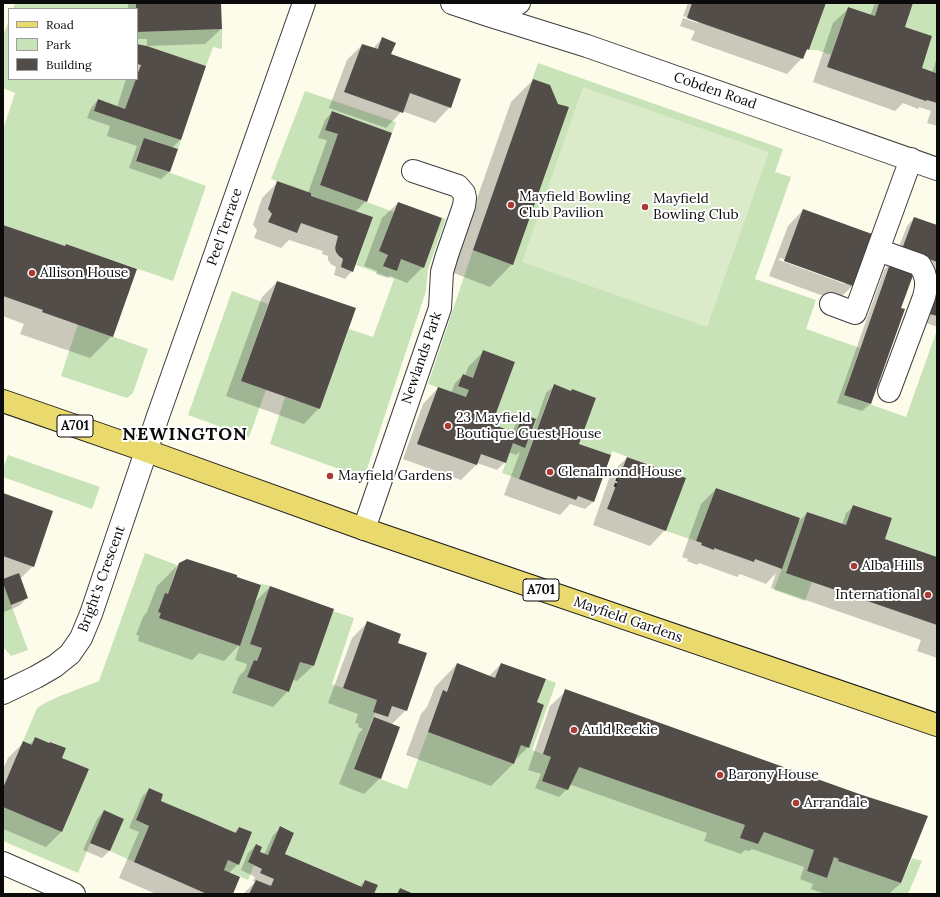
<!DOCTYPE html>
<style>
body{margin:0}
#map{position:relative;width:940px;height:897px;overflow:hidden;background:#fdfbea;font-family:Lora,serif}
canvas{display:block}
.frame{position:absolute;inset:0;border:4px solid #0b0b0b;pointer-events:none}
.legend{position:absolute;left:8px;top:8px;width:130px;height:72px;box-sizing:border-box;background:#fff;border:1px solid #9d9d9d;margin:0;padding:5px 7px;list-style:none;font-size:12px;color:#0b0b0b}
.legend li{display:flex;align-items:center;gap:8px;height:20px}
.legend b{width:20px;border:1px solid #9d9d9d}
</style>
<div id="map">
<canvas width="940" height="897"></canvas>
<div class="frame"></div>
<ul class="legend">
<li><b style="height:5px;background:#eada6d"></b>Road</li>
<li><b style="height:11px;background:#c9e3b8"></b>Park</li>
<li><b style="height:11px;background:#524d48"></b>Building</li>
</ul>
</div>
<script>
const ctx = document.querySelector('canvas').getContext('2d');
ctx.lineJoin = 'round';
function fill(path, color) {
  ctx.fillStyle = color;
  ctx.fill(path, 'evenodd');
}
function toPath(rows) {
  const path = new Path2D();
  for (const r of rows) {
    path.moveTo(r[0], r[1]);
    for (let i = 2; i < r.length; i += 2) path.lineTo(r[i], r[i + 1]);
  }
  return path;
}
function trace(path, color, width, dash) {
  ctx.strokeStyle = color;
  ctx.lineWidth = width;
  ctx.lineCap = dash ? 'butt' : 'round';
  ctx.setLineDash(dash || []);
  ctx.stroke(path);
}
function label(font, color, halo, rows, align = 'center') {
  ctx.font = font + ' Lora,serif';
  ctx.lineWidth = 4;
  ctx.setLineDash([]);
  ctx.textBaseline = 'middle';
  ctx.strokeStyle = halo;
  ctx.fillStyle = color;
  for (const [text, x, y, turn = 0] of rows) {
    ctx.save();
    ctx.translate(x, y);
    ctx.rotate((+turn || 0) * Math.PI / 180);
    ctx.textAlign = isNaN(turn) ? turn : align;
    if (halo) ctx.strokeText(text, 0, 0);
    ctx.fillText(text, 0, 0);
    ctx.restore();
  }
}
const green = toPath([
 [15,3,136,3,136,9,13,9],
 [826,3,879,3,875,16,848,7,831,55,817,50,809,50],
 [913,3,937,3,937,70,936,73,922,68,932,36,905,27],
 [9,20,9,79,136,79,125,109,98,99,95,111,181,140,178,149,144,138,136,160,206,186,173,281,66,244,65,246,3,225,3,130,15,93,3,88,3,36],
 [222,29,222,49,213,47,206,66,147,46,137,44,137,32],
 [538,63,783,149,775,172,791,177,755,279,816,300,806,329,860,348,844,395,906,417,937,330,937,557,885,539,892,518,854,505,846,525,807,512,786,572,812,582,805,601,774,590,800,518,716,488,696,541,666,531,685,478,612,451,611,455,579,444,596,398,572,389,571,391,553,385,519,479,502,473,513,443,525,448,516,433,492,424,515,362,483,350,473,378,463,374,458,386,469,390,466,397,428,384,473,250],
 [305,91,396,122,392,133,332,111,325,130,338,134,320,185,394,212,379,251,388,255,384,266,397,271,401,259,424,267,442,218,446,219,428,269,426,291,364,478,270,444,285,397,320,409,349,329,373,337,394,279,356,265,373,217,311,196,311,193,271,179],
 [232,291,268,304,241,381,266,390,249,437,188,415],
 [78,324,148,349,133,393,127,398,61,376],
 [8,455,100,487,92,509,3,477,3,469],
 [145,553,177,565,168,594,165,593,158,612,161,613,160,618,240,646,261,585,262,584,270,586,250,644,262,648,257,661,254,660,247,677,289,692,300,662,314,666,333,611,354,618,332,684,377,700,373,711,375,712,354,769,407,789,428,732,514,764,521,745,529,748,544,705,537,702,546,679,556,683,532,750,543,754,745,825,741,838,758,844,764,832,814,850,807,871,827,878,834,857,839,859,839,861,901,883,912,858,922,861,908,894,414,894,400,888,397,894,374,894,378,885,365,880,362,887,285,854,294,833,281,826,268,855,260,852,256,845,248,862,254,865,248,880,224,870,228,860,239,865,252,832,239,827,236,833,199,817,161,801,163,794,149,788,136,820,149,826,134,862,110,851,124,819,104,810,78,873,3,841,3,807,62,832,89,769,62,758,66,748,51,742,49,743,32,745,23,741,37,708,45,703,60,696,99,681],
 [3,583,28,650,11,656,3,647]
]);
const pitch = toPath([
 [583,87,769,152,707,327,522,262]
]);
const shadow = toPath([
 [130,3,220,3,221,29,205,44,147,46,147,39,137,39,137,9,128,9,128,5],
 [688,3,825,3,808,49,804,54,802,58,787,74,691,40,695,31,680,26,683,18,698,23,698,21,683,16],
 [875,3,912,3,904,27,918,73,932,73,937,57,937,126,927,123,931,111,919,107,918,109,903,103,895,111,813,82,833,23,849,8,870,16],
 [382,39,391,54,450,107,435,123,402,111,386,128,329,108,347,60,362,45,374,49,375,46],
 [137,45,205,67,180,140,172,148,169,172,161,179,129,168,137,146,107,136,110,126,87,118,91,108,98,100,117,107,126,79,137,79],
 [533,80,512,264,490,287,451,272,511,102],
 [332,112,366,201,355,212,352,271,345,279,334,275,336,267,331,264,328,260,328,256,322,254,323,251,289,240,281,248,254,238,257,230,253,225,262,198,278,182,308,193,327,140,318,138,325,120],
 [398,203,423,267,407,283,390,276,388,278,376,274,377,271,364,266,382,218],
 [803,210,852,286,837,301,769,276,788,226],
 [780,258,845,282,845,284,779,260],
 [914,218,937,226,937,327,919,320,936,272,895,257,907,226],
 [3,226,112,336,90,358,20,334,24,324,3,316],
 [891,262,900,309,903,310,870,404,862,411,837,403,884,270],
 [277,282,319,408,304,424,226,396,262,297],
 [484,351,490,428,512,433,516,423,523,416,526,442,530,438,546,393,554,386,578,445,593,502,585,509,570,504,560,515,504,495,520,452,516,455,508,452,505,462,497,470,477,463,476,465,461,480,403,459,423,404,438,388,451,393,455,383,463,375,465,376,468,367],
 [627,458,665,530,650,546,593,525,611,473],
 [716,489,797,523,807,513,842,525,846,513,854,506,883,539,937,558,937,658,917,651,921,640,771,588,776,573,766,584,740,574,737,577,699,563,697,565,687,561,688,559,682,557,701,504],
 [3,494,33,566,20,579,27,598,19,606,4,612],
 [179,564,253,604,270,587,333,609,313,666,297,681,293,680,288,691,273,707,232,693,239,676,245,670,247,664,235,660,240,644,224,661,199,653,192,660,138,641,139,636,136,635,143,617,147,612,157,586],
 [368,622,395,647,406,710,392,724,380,778,364,794,339,784,359,733,363,729,358,727,359,724,355,723,358,714,328,703,352,638],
 [457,664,489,676,501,664,536,703,528,747,514,761,513,764,491,786,406,755,421,714,427,707,435,687],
 [566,691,901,883,889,894,825,894,811,889,813,884,800,879,804,867,752,849,749,851,745,850,741,854,704,841,707,833,569,784,567,789,559,797,535,788,541,774,528,770,550,706],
 [35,739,60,758,87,769,61,832,46,847,3,829,3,769,8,758,23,743,29,745],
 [149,789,157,805,234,833,239,828,238,864,229,873,232,894,156,894,119,878,139,832,129,828,142,797],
 [104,811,109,851,102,858,83,850,97,819],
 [281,828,282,858,359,887,365,881,373,894,243,894,255,882,253,881,255,877,241,870,248,853,256,845,258,852,264,855,273,835]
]);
const building = toPath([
 [136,3,221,3,222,29,137,32,137,9,136,9],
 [692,3,826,3,810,47,809,50,807,49,803,59,687,18],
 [879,3,913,3,905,27,932,36,922,68,936,73,937,71,937,103,927,100,926,101,827,67,848,7,875,16],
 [382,37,396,43,391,54,461,79,451,108,410,93,403,113,344,92,362,44,378,49],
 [137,44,147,46,206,66,181,140,94,111,98,99,125,109,136,79,137,79,137,75,141,65,137,64],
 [533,79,550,85,558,104,569,107,513,265,473,250],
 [332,111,392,133,367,202,320,185,338,134,325,130],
 [144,138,178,149,170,172,136,161],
 [277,181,311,193,311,196,373,217,353,272,341,267,343,259,339,256,336,252,335,248,338,236,301,223,297,233,268,222,272,214,268,209],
 [398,202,442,218,424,268,401,259,397,271,383,266,388,255,379,251],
 [803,209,872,234,853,286,784,261],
 [914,217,937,225,937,262,902,249],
 [3,225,65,246,66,244,137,269,113,337,42,312,43,310,3,296],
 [891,261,915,270,901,308,905,309,871,404,844,395],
 [277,281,356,308,320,409,241,381],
 [937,283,937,316,926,313],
 [483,350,515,362,492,424,516,433,523,414,536,419,525,448,513,443,506,463,481,454,477,465,417,444,438,387,466,397,469,390,458,386,463,374,473,378],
 [554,384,571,391,572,389,596,398,579,444,611,455,594,502,578,496,576,500,519,479],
 [627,457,686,478,666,531,607,509],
 [716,488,800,518,782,569,755,559,754,562,714,548,714,550,701,545,702,543,696,541],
 [3,493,53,511,34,567,3,556],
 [853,505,892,518,885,539,937,557,937,625,786,573,807,512,846,525],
 [187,559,237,575,237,577,261,585,240,646,159,618,161,613,158,612,165,593,168,594,179,563],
 [19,573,28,598,11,605,3,583,3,579],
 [270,586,334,609,314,666,300,662,289,692,247,677,254,660,257,661,262,648,250,644],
 [367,621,401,634,398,643,427,653,407,711,392,706,388,717,373,712,377,700,343,688],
 [457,663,495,678,501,663,546,679,537,702,544,705,529,748,521,745,514,764,428,732,443,690,447,692],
 [565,689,862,795,928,816,901,883,838,861,839,859,834,857,827,878,807,871,814,850,764,832,758,844,740,838,745,825,579,767,568,790,542,781,551,757,543,754],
 [374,717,400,727,381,779,354,769],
 [35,737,49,743,50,742,66,748,62,758,89,769,62,832,3,807,3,788,23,741,32,745],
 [149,788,163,794,161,801,199,817,236,833,239,827,252,832,239,865,228,860,224,870,240,877,233,894,207,894,134,862,149,826,136,820],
 [104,810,124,819,110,851,90,843],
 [280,826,294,833,285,854,362,887,365,880,378,885,374,894,249,894,256,880,271,886,274,879,260,873,262,869,248,862,256,844,262,847,260,852,268,855],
 [400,888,414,894,397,894]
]);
const path = toPath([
 [615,487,620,470,622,470]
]);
const minor = toPath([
 [452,3,491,16,519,3],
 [491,16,587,46,937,169],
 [878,250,920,265,924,273,926,280,926,288,924,297,889,391],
 [831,304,855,313,911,159],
 [364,529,440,308,442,272,447,255,464,206,465,198,464,193,458,186,413,171],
 [3,693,36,677,55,666,70,654,81,638,91,614,158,416,304,3],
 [3,863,74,894]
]);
const major = toPath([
 [3,401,147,451,364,529,937,725]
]);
const markers = [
 [511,205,4,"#ab3a32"],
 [645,207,4,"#ab3a32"],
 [32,273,4,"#ab3a32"],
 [448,426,4,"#ab3a32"],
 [550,472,4,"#ab3a32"],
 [330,476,4,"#ab3a32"],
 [854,566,4,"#ab3a32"],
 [928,595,4,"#ab3a32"],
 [574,730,4,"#ab3a32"],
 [720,775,4,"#ab3a32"],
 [796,803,4,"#ab3a32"]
];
const shields = [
 [75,426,36],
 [541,590,36]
];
const shieldNames = [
 ["A701",75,426],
 ["A701",541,590]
];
const streetNames = [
 ["Cobden Road",715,91,19],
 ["Peel Terrace",225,227,-71],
 ["Newlands Park",422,358,-71],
 ["Bright's Crescent",102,579,-70],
 ["Mayfield Gardens",628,620,19]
];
const poiNames = [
 ["Mayfield Bowling",519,197],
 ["Club Pavilion",519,213],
 ["Mayfield",653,199],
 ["Bowling Club",653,215],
 ["Allison House",40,273],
 ["23 Mayfield",456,418],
 ["Boutique Guest House",456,434],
 ["Glenalmond House",558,472],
 ["Mayfield Gardens",338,476],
 ["Alba Hills",862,566],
 ["International",920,595,"right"],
 ["Auld Reekie",582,730],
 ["Barony House",728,775],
 ["Arrandale",804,803]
];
const districtNames = [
 ["NEWINGTON",185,435]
];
fill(green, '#c9e3b8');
fill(pitch, '#dbebc9');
fill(shadow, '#0003');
fill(building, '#524d48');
trace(minor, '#3e3e3e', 24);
trace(major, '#1c1c1c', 24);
trace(path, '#2d2d2d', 2.5, [4, 2]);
trace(minor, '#fff', 22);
trace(major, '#eada6d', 22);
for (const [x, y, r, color] of markers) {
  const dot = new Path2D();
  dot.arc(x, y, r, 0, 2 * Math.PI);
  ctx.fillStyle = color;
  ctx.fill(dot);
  trace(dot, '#fff', 1.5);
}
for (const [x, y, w] of shields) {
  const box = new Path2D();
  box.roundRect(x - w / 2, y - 11, w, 22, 3);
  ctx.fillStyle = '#fff';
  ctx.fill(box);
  trace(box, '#0b0b0b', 1);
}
label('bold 13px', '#0b0b0b', null, shieldNames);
label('14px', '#0b0b0b', '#fff', streetNames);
label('14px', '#0b0b0b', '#fff', poiNames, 'left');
ctx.letterSpacing = '1px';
label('bold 18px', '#0b0b0b', '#fff', districtNames);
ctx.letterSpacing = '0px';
</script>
